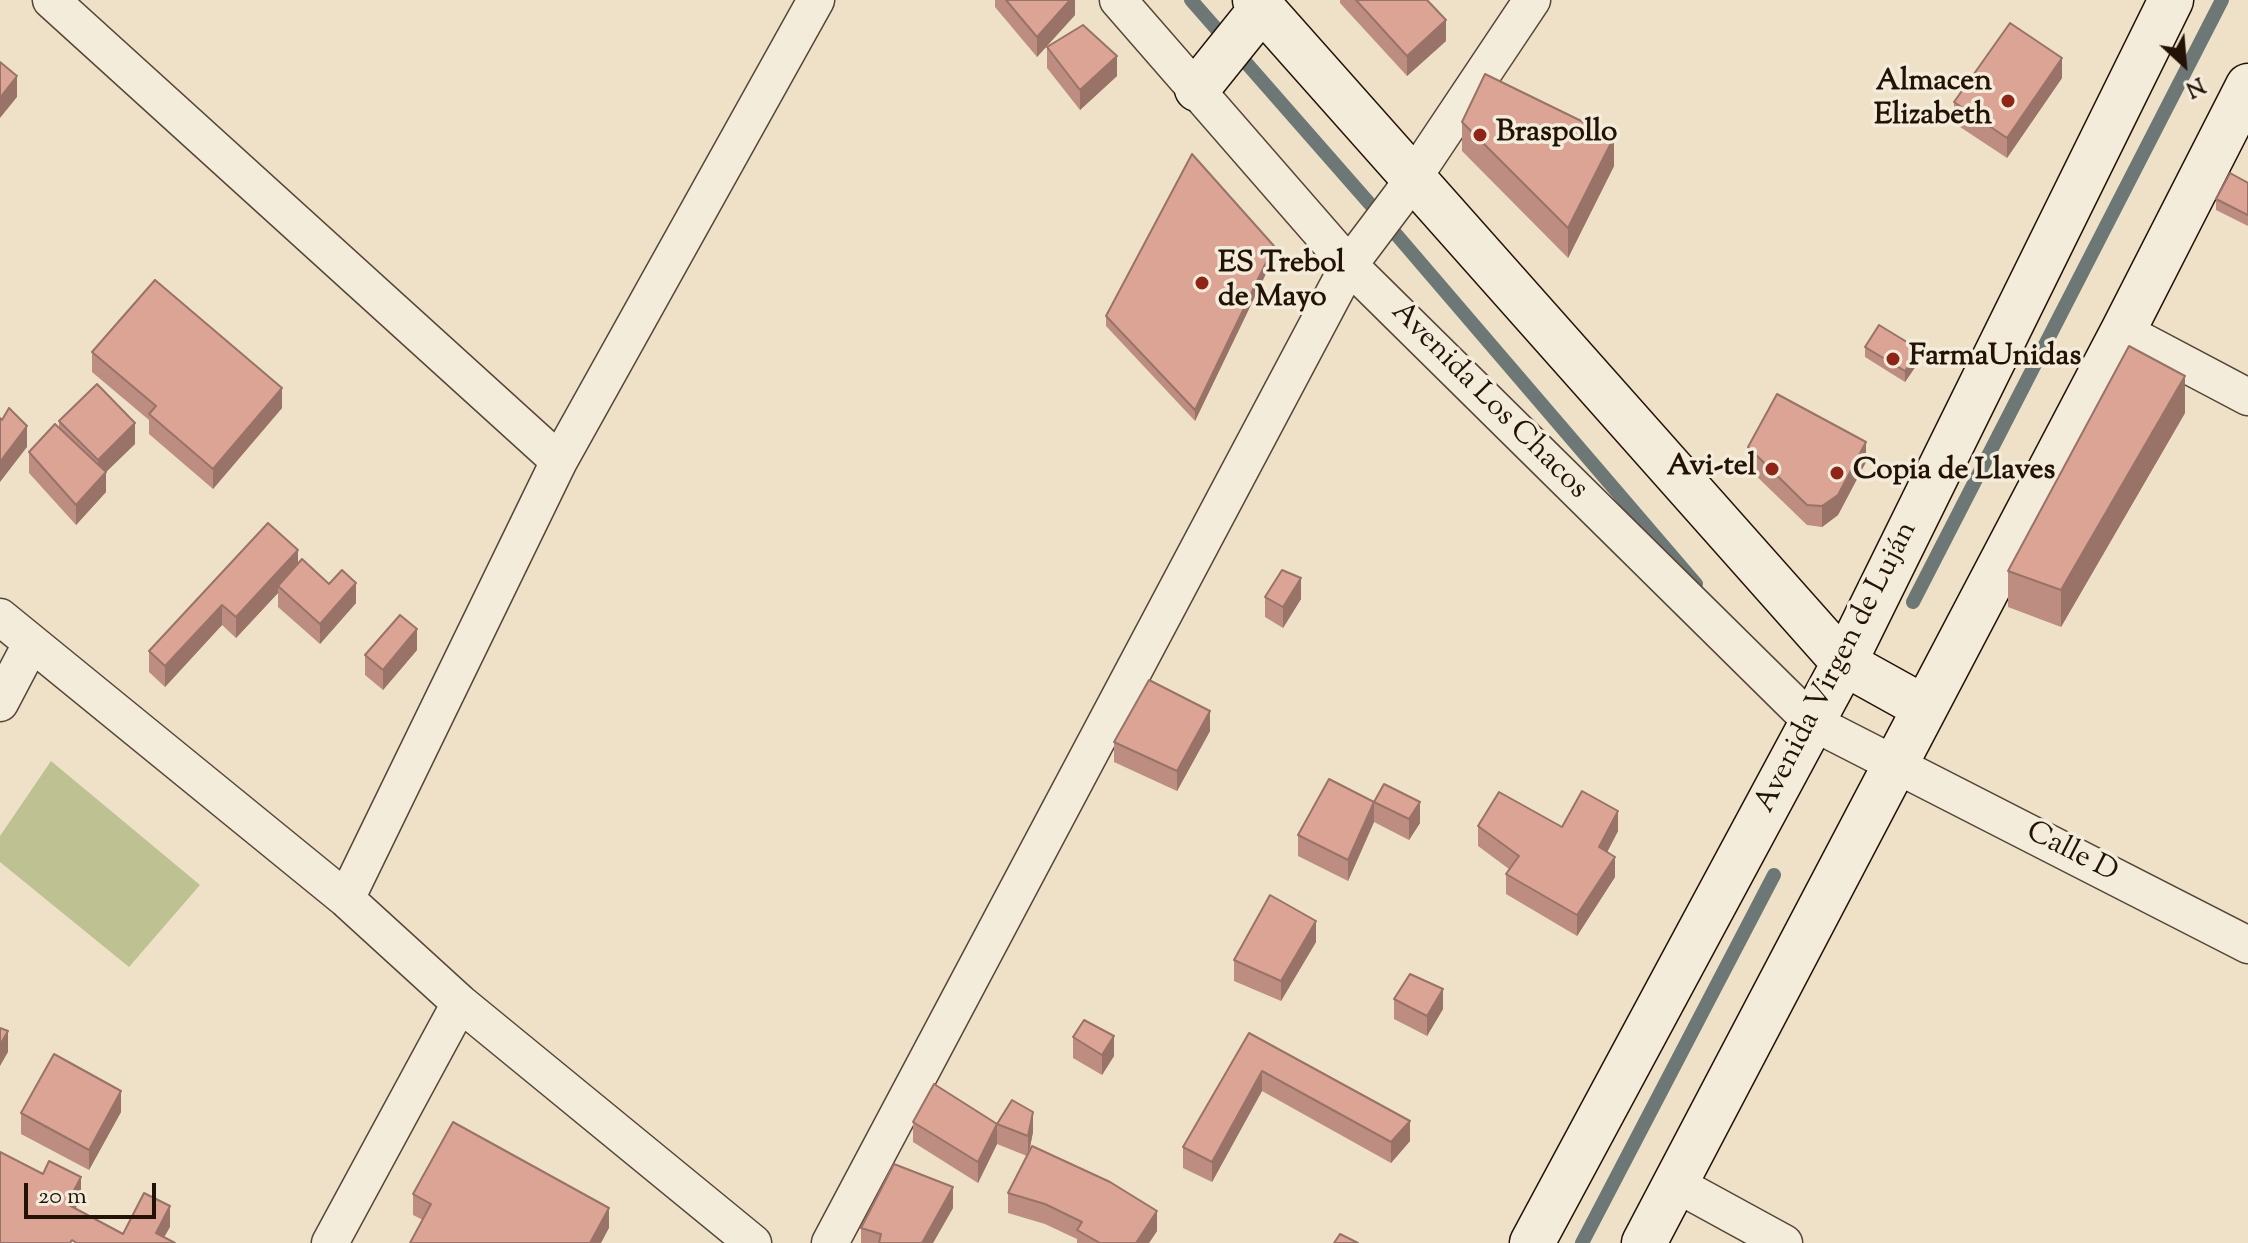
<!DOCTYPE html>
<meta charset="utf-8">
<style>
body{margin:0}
#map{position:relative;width:2248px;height:1243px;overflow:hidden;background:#eee1c8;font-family:"Sorts Mill Goudy",serif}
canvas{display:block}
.north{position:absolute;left:2144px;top:24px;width:80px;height:80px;-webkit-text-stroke:6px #f4ecdb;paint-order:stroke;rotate:154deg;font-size:22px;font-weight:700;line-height:32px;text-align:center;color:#231307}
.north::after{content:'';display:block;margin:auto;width:28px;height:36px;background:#231307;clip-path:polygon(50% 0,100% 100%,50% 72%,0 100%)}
.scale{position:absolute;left:24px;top:1183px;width:132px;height:36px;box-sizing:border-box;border:4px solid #231307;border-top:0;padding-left:10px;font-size:24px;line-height:28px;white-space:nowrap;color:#231307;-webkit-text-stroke:6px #f4ecdb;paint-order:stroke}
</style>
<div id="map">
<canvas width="2248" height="1243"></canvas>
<div class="north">N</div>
<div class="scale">20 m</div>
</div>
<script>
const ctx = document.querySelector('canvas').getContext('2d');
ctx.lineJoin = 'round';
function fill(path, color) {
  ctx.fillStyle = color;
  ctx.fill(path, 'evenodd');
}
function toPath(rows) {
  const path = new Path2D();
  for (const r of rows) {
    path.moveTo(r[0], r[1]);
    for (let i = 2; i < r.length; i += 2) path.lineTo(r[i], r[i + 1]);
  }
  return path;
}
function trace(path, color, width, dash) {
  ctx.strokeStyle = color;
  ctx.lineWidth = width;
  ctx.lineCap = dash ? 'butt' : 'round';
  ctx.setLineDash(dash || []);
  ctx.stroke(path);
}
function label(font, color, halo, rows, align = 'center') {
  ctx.font = font + ' "Sorts Mill Goudy",serif';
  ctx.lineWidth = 7;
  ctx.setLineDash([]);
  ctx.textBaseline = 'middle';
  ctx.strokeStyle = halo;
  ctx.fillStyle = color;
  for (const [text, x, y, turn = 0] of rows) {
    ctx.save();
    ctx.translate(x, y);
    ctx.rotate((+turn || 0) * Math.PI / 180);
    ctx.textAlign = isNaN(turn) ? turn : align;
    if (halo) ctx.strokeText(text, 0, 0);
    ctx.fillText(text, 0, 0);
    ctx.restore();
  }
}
const green = toPath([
 [51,761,200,885,129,967,0,862,0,836]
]);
const stream = toPath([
 [1191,0,1377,212,1696,584],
 [1913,602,2222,0],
 [1582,1243,1774,875]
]);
const street = toPath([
 [51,0,559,461],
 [1118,0,1349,265,1812,722,2248,945],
 [2123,331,2248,397],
 [0,617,346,899,460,1003,753,1243],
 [0,703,31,644],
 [346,899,559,461,816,0],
 [1676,1184,1784,1243],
 [330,1243,460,1003],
 [830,1243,1349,265,1401,196,1532,0]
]);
const secondary = toPath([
 [1255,0,1844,663,1925,708],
 [1197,89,1262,8],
 [1532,1243,1844,663,2171,0],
 [1644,1243,2123,331,2248,86]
]);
const wall = toPath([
 [995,0,1075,0,1075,15,1037,57,995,7],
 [1340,0,1427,0,1446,41,1407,76,1340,3],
 [1047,47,1117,76,1080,110,1047,68],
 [2062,78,2007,158,1954,123,1954,102],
 [1462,122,1614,166,1568,258,1462,151],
 [2248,183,2248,226,2216,210,2216,199],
 [1274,257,1195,421,1106,326,1106,316],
 [1865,347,1920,360,1905,382,1865,357],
 [92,352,282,408,213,489,149,434,149,420,92,372],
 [2185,413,2061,627,2008,607,2008,571],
 [59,421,135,444,106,472,106,492,76,525,29,473,29,452,59,428],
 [1748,447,1866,462,1838,515,1822,527,1807,525,1748,468],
 [268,523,298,563,356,603,320,644,278,607,278,593,236,638,222,625,165,687,149,672,149,651],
 [1265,597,1301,599,1283,628,1265,617],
 [417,650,383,690,365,675,365,655],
 [1210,731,1177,791,1114,762,1114,742],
 [1374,802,1420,823,1409,840,1374,822],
 [1374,822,1348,881,1298,856,1298,835],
 [1478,826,1562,827,1618,831,1607,852,1615,877,1577,936,1506,894,1506,874,1509,869,1478,846],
 [1316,942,1281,1001,1234,981,1234,960],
 [1394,999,1443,1009,1427,1036,1394,1019],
 [1249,1033,1410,1141,1391,1163,1262,1091,1212,1182,1183,1168,1183,1147],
 [1073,1037,1114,1056,1102,1075,1073,1058],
 [121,1112,89,1170,21,1134,21,1113],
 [913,1122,997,1144,978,1183,913,1142],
 [997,1124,1033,1132,1029,1153,1157,1231,1149,1243,1077,1243,1077,1239,1045,1224,1008,1213,1008,1193,1027,1156,997,1144],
 [413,1194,609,1228,423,1220,413,1215],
 [953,1208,933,1243,861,1243,861,1228]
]);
const shadedWall = toPath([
 [1070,0,1075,0,1075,15,1037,57,1037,37],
 [1446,20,1446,41,1407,76,1407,56],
 [1117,56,1117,76,1080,110,1080,90],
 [2062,58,2062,78,2007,158,2007,138],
 [17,76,17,97,0,118,0,98],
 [1614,137,1614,166,1568,258,1568,228],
 [1274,246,1274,257,1195,421,1195,410],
 [1920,350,1920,360,1905,382,1905,371],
 [2185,376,2185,413,2061,627,2061,590],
 [282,388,282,408,213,489,213,469],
 [135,423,135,444,106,472,106,492,76,525,76,505,98,480,98,460],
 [27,426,27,447,0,482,0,462],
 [1866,442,1866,462,1838,515,1822,527,1822,506],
 [298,550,298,571,278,586,278,593,236,638,236,617],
 [1301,578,1301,599,1283,628,1283,607],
 [356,583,356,603,320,644,320,624],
 [222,605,222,625,165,687,165,666],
 [417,629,417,650,383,690,383,670],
 [1210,711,1210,731,1177,791,1177,771],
 [1374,802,1374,822,1348,881,1348,860],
 [1420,802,1420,823,1409,840,1409,819],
 [1618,811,1618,831,1599,868,1599,847],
 [1615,857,1615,877,1577,936,1577,915],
 [1316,921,1316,942,1281,1001,1281,981],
 [1443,989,1443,1009,1427,1036,1427,1016],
 [8,1031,8,1052,0,1066,0,1045],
 [1114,1036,1114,1056,1102,1075,1102,1055],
 [1262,1071,1262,1091,1212,1182,1212,1162],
 [121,1091,121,1112,89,1170,89,1150],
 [1033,1112,1033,1132,1028,1156,1028,1136],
 [1410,1121,1410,1141,1391,1163,1391,1142],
 [997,1124,997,1144,978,1183,978,1162],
 [81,1177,81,1198,67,1225,67,1204],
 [953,1187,953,1208,933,1243,922,1243],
 [170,1206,170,1227,161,1243,156,1233],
 [609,1208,609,1228,601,1243,590,1243],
 [1157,1211,1157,1231,1149,1243,1136,1243]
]);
const building = toPath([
 [1006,0,1070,0,1037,37,1006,0],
 [1356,0,1427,0,1446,20,1407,56,1356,0],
 [2010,23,2062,58,2007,138,1954,102,2010,23],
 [1083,25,1117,56,1080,90,1047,47,1083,25],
 [0,62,17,76,0,98,0,62],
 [1485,74,1614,137,1568,228,1462,122,1485,74],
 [1192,154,1274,246,1195,410,1106,316,1192,154],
 [2230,173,2248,183,2248,215,2216,199,2230,173],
 [155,280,282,388,213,469,149,414,156,406,92,352,155,280],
 [1879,325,1920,350,1905,371,1865,347,1879,325],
 [2129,346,2185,376,2061,590,2008,571,2129,346],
 [97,384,135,423,98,460,59,421,97,384],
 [1777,394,1866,442,1838,495,1822,506,1807,505,1748,447,1777,394],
 [9,408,27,426,0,462,0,418,2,420,9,408],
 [55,424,106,472,76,505,29,452,55,424],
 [268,523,298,550,236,617,222,605,165,666,149,651,268,523],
 [302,559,329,584,342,570,356,583,320,624,278,586,302,559],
 [1282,570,1301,578,1283,607,1265,597,1282,570],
 [400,615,417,629,383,670,365,655,400,615],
 [1149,680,1210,711,1177,771,1114,742,1149,680],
 [1329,779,1374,802,1348,860,1298,835,1329,779],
 [1384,784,1420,802,1409,819,1374,802,1384,784],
 [1582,791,1618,811,1599,847,1615,857,1577,915,1506,874,1519,856,1478,826,1499,792,1562,827,1582,791],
 [1270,895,1316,921,1281,981,1234,960,1270,895],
 [1410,974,1443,989,1427,1016,1394,999,1410,974],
 [1084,1020,1114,1036,1102,1055,1073,1037,1084,1020],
 [0,1028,8,1031,0,1045,0,1028],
 [1249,1033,1410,1121,1391,1142,1262,1071,1212,1162,1183,1147,1249,1033],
 [54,1054,121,1091,89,1150,21,1113,54,1054],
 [934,1084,997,1124,978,1162,913,1122,934,1084],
 [1012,1100,1033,1112,1028,1136,997,1124,1012,1100],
 [453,1122,609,1208,590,1243,410,1243,431,1204,413,1194,453,1122],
 [1032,1146,1110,1182,1157,1211,1136,1243,1100,1243,1077,1230,1082,1222,1045,1204,1008,1193,1032,1146],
 [0,1152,43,1174,49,1161,81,1177,67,1204,123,1234,144,1193,170,1206,156,1233,175,1243,77,1243,72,1240,70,1243,0,1243,0,1152],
 [894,1164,953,1187,922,1243,879,1243,881,1234,861,1228,894,1164],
 [1340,1234,1358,1243,1334,1243,1340,1234]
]);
const markers = [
 [2008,101,8,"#8f2418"],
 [1480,135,8,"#8f2418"],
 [1202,283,8,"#8f2418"],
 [1893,359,8,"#8f2418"],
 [1772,469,8,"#8f2418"],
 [1837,473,8,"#8f2418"]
];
const poiNames = [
 ["Almacen",1992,84,"right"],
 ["Elizabeth",1992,118,"right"],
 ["Braspollo",1496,135],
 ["ES Trebol",1218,266],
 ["de Mayo",1218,300],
 ["FarmaUnidas",1909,359],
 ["Avi-tel",1756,469,"right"],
 ["Copia de Llaves",1853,473]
];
const streetNames = [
 ["Avenida Los Chacos",1488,402,45],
 ["Avenida Virgen de Luján",1838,668,-63],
 ["Calle D",2071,854,27]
];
fill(green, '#bec192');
trace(stream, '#6d7876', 14);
trace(street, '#564637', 39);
trace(secondary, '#231307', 47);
trace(street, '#f4ecdb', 36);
trace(secondary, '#f4ecdb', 44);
fill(wall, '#bc8d80');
fill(shadedWall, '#997368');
fill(building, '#dba495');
trace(building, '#997368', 2);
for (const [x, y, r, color] of markers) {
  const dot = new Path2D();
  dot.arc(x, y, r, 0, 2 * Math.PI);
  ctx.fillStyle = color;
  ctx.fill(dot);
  trace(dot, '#f4ecdb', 3);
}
label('bold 30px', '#231307', '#f4ecdb', poiNames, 'left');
label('30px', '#231307', '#f4ecdb', streetNames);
</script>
